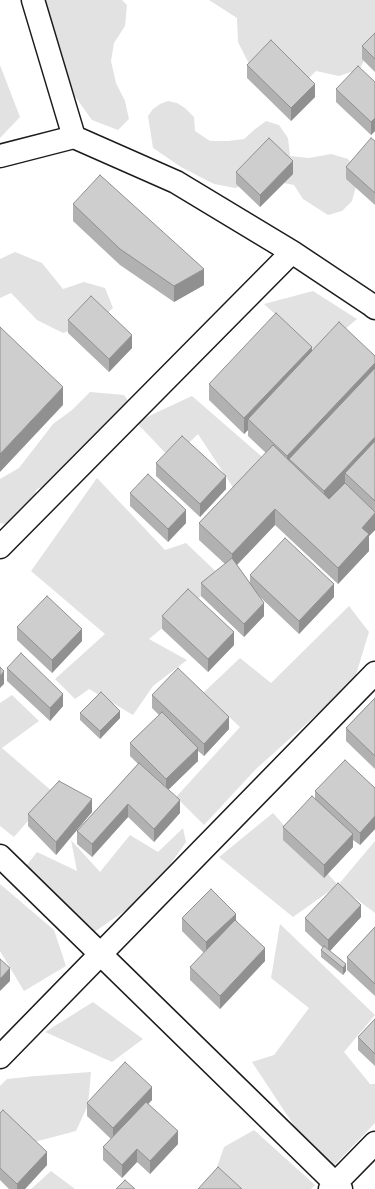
<!DOCTYPE html>
<style>
body{margin:0}
canvas{display:block;background:#fff}
</style>
<canvas width="375" height="1189"></canvas>
<script>
const ctx = document.querySelector('canvas').getContext('2d');
ctx.lineJoin = 'round';
function fill(path, color) {
  ctx.fillStyle = color;
  ctx.fill(path, 'evenodd');
}
function toPath(rows) {
  const path = new Path2D();
  for (const r of rows) {
    path.moveTo(r[0], r[1]);
    for (let i = 2; i < r.length; i += 2) path.lineTo(r[i], r[i + 1]);
  }
  return path;
}
function trace(path, color, width, dash) {
  ctx.strokeStyle = color;
  ctx.lineWidth = width;
  ctx.lineCap = dash ? 'butt' : 'round';
  ctx.setLineDash(dash || []);
  ctx.stroke(path);
}
const green = toPath([
 [32,0,122,0,127,5,125,26,114,43,111,61,116,83,125,101,129,119,118,130,92,120,74,95,66,71,51,44],
 [209,0,375,0,375,36,372,44,360,69,339,76,316,71,300,87,251,68,238,42,237,18],
 [0,65,20,117,0,138],
 [168,101,177,103,185,108,194,117,195,131,210,141,228,141,244,139,254,130,266,121,279,125,288,138,290,156,309,158,331,154,348,159,359,175,352,201,342,211,328,215,303,199,294,185,273,181,254,183,235,188,214,184,181,167,153,148,148,116,153,109,160,104],
 [15,252,42,263,63,289,84,282,105,288,113,308,98,322,63,333,37,320,11,293,0,298,0,259],
 [313,291,357,319,317,353,264,304],
 [90,392,124,395,129,402,61,481,37,489,27,511,16,526,0,523,0,479,19,468,53,424,72,410],
 [192,396,268,462,236,492,198,434,172,460,136,422],
 [97,478,165,550,186,543,228,583,201,596,149,639,187,660,153,686,133,715,89,689,75,699,55,679,105,634,31,571],
 [349,606,369,632,354,681,256,769,204,825,176,797,240,727,203,693,240,658,271,683],
 [12,695,39,721,2,748,53,792,14,837,0,826,0,703],
 [273,813,338,885,375,841,375,913,338,885,293,917,219,857],
 [183,828,186,842,149,894,77,944,14,881,37,852,77,871,71,840,100,872,130,835,158,852],
 [0,884,54,930,66,966,24,991,0,951],
 [280,924,375,1015,344,1052,370,1084,375,1084,375,1123,326,1174,252,1062,274,1055,309,1008,271,978],
 [93,1002,143,1039,112,1062,45,1032],
 [91,1072,88,1105,76,1131,34,1142,0,1117,0,1086,7,1079,36,1076],
 [254,1130,315,1185,311,1189,241,1189,216,1170,224,1147],
 [51,1171,75,1189,31,1189]
]);
const minor = toPath([
 [33,0,74,137],
 [0,156,74,137,176,182,292,252,370,304,375,308],
 [0,547,292,252],
 [0,856,341,1189],
 [0,1057,375,673],
 [330,1189,375,1143]
]);
const wall = toPath([
 [375,33,375,72,362,59,362,46],
 [247,65,315,97,291,121,247,78],
 [375,82,375,131,371,135,336,102,336,89],
 [375,141,375,205,346,179,346,167],
 [236,172,293,174,260,207,236,184],
 [73,204,204,285,174,302,120,265,73,221],
 [68,320,132,348,109,372,68,333],
 [312,352,375,356,375,530,369,536,369,551,338,584,275,525,237,565,250,583,250,575,334,597,299,634,258,595,264,616,244,637,201,596,201,583,225,564,199,540,199,523,266,453,248,436,248,430,244,434,209,400,209,384],
 [156,463,226,489,200,517,156,476],
 [130,493,186,523,168,542,130,506],
 [162,616,234,645,208,672,162,629],
 [17,627,82,641,52,673,17,640],
 [7,668,63,706,50,721,7,681],
 [152,695,229,729,204,756,198,751,198,761,168,790,180,813,154,842,128,817,92,857,77,844,77,831,138,764,130,756,130,743,159,715,152,708],
 [375,698,375,769,346,741,346,728],
 [80,713,120,718,100,739,80,720],
 [375,788,375,829,360,845,353,840,353,847,324,878,283,840,283,827,315,798,315,791],
 [92,812,56,855,28,826,28,814],
 [361,917,330,951,346,971,343,975,321,957,321,950,323,948,305,931,305,918],
 [182,918,236,920,265,961,220,1009,190,980,190,967,204,953,182,931],
 [375,927,375,996,347,970,347,957],
 [375,1019,375,1066,358,1050,358,1037],
 [152,1100,148,1103,178,1144,150,1174,137,1162,122,1178,103,1160,103,1147,111,1139,87,1116,87,1103],
 [0,1113,47,1165,25,1189,9,1189,0,1180]
]);
const shadedWall = toPath([
 [315,84,315,97,291,121,291,108],
 [375,118,375,131,371,135,371,122],
 [293,161,293,174,260,207,260,195],
 [204,269,204,285,174,302,174,286],
 [132,335,132,348,109,372,109,359],
 [312,347,312,363,248,419,248,430,244,434,244,418],
 [375,363,375,379,289,459,289,470,287,472,287,456],
 [63,387,63,405,0,472,0,454],
 [375,437,375,453,345,473,345,485,324,507,324,491],
 [226,476,226,489,200,517,200,504],
 [275,509,275,525,232,570,232,554],
 [186,510,186,523,168,542,168,529],
 [375,513,375,530,369,536,369,551,338,584,338,568,362,528],
 [334,584,334,597,299,634,299,621],
 [264,603,264,616,244,637,244,624],
 [82,629,82,641,52,673,52,660],
 [234,632,234,645,208,672,208,659],
 [4,671,4,684,0,688,0,676],
 [63,694,63,706,50,721,50,708],
 [120,711,120,718,100,739,100,731],
 [229,717,229,729,204,756,204,744],
 [198,748,198,761,166,792,166,779],
 [92,799,92,812,56,855,56,842],
 [180,800,180,813,154,842,154,829],
 [128,804,128,817,92,857,92,844],
 [375,816,375,829,360,845,360,833],
 [353,834,353,847,324,878,324,865],
 [361,905,361,917,328,953,328,940],
 [236,914,236,927,206,955,206,942],
 [265,948,265,961,220,1009,220,996],
 [346,964,346,971,343,975,343,968],
 [10,968,10,981,0,991,0,979],
 [152,1087,152,1100,113,1141,113,1128],
 [178,1131,178,1144,150,1174,150,1161],
 [137,1149,137,1162,122,1178,122,1165],
 [47,1152,47,1165,25,1189,17,1189,17,1184]
]);
const building = toPath([
 [375,33,375,59,362,46,375,33],
 [271,40,315,84,291,108,247,65,271,40],
 [358,66,375,82,375,118,371,122,336,89,358,66],
 [269,138,293,161,260,195,236,172,269,138],
 [371,138,375,141,375,193,346,167,371,138],
 [100,175,204,269,174,286,120,249,73,204,100,175],
 [91,296,132,335,109,359,68,320,91,296],
 [276,313,312,347,244,418,209,384,276,313],
 [339,322,375,356,375,363,287,456,248,419,339,322],
 [0,327,63,387,0,454,0,327],
 [375,368,375,437,324,491,289,459,375,368],
 [182,436,226,476,200,504,156,463,182,436],
 [375,441,375,501,345,473,375,441],
 [273,445,329,499,345,483,375,512,375,513,362,528,369,534,338,568,275,509,232,554,199,523,273,445],
 [148,474,186,510,168,529,130,493,148,474],
 [285,538,334,584,299,621,250,575,285,538],
 [232,558,264,603,244,624,201,583,232,558],
 [188,589,234,632,208,659,162,616,188,589],
 [47,596,82,629,52,660,17,627,47,596],
 [21,653,63,694,50,708,7,668,21,653],
 [0,667,4,671,0,676,0,667],
 [178,668,229,717,204,744,152,695,178,668],
 [101,692,120,711,100,731,80,713,101,692],
 [375,698,375,756,346,728,375,698],
 [162,712,198,748,166,779,130,743,162,712],
 [345,760,375,788,375,816,360,833,315,791,345,760],
 [139,763,180,800,154,829,128,804,92,844,77,831,139,763],
 [59,781,92,799,56,842,28,814,59,781],
 [312,796,353,834,324,865,283,827,312,796],
 [338,883,361,905,328,940,305,918,338,883],
 [211,889,236,914,206,942,182,918,211,889],
 [235,920,265,948,220,996,190,967,235,920],
 [375,927,375,984,347,957,375,927],
 [324,946,346,964,343,968,321,950,324,946],
 [0,959,10,968,0,979,0,959],
 [375,1019,375,1054,358,1037,375,1019],
 [125,1062,152,1087,113,1128,87,1103,125,1062],
 [146,1102,178,1131,150,1161,137,1149,122,1165,103,1147,146,1102],
 [3,1110,47,1152,17,1184,0,1168,0,1113,3,1110],
 [218,1167,242,1189,198,1189,218,1167],
 [125,1180,135,1189,116,1189,125,1180]
]);
fill(green, '#e2e2e2');
trace(minor, '#1c1c1c', 25);
trace(minor, '#fff', 22);
fill(wall, '#b1b1b1');
fill(shadedWall, '#909090');
fill(building, '#cecece');
trace(building, '#909090', 1);
</script>
